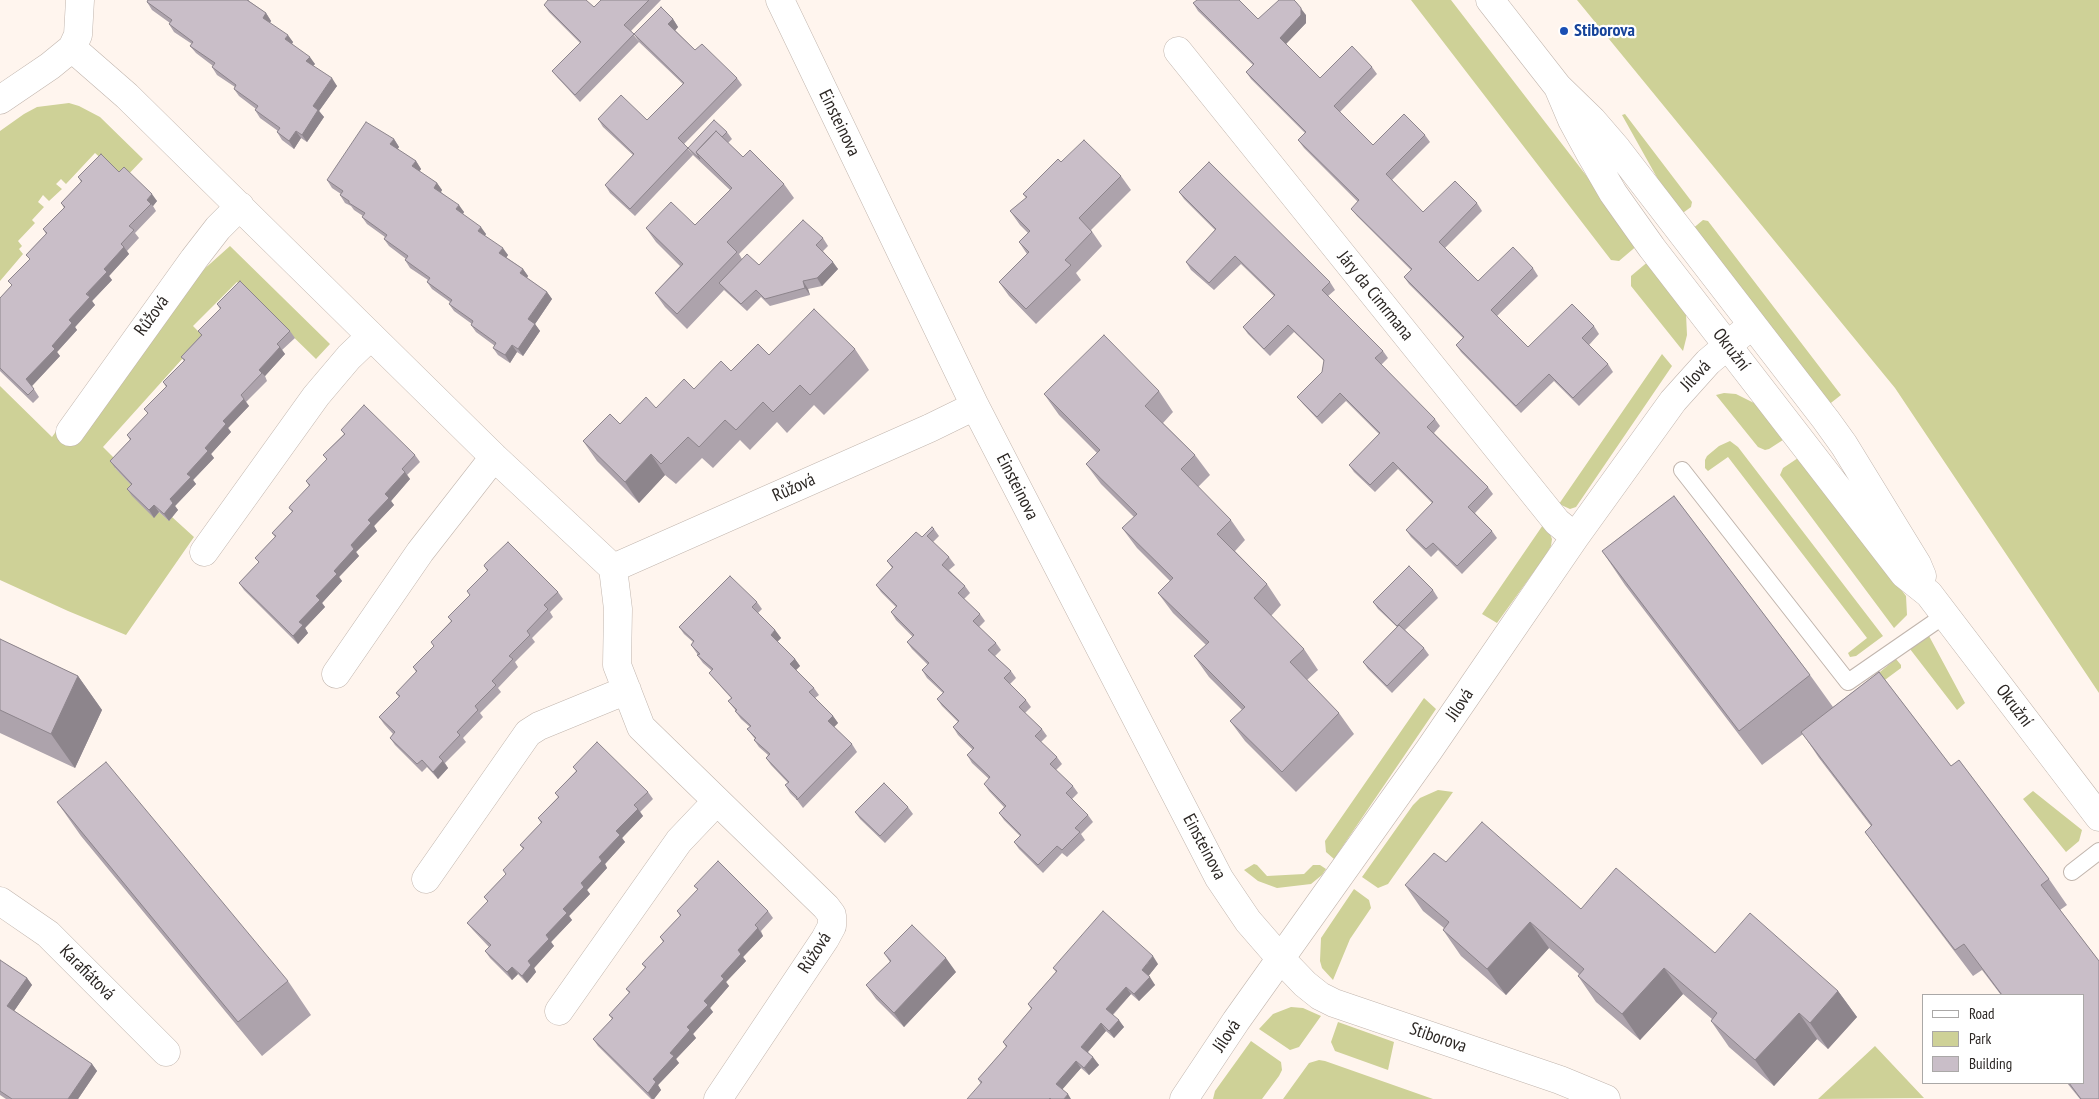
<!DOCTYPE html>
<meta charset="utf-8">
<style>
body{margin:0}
#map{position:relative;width:2099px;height:1099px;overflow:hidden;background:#fff5ee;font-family:"PT Sans Narrow",sans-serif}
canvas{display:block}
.legend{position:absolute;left:1922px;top:994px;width:162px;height:90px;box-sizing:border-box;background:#fff;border:1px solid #aaa8a7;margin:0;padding:6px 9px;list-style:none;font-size:15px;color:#2b2623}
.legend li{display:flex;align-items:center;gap:10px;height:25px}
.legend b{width:25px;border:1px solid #aaa8a7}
</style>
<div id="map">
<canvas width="2099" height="1099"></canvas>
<ul class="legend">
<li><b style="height:6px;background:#fff"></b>Road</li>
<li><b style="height:14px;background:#ced197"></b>Park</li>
<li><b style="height:14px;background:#c9bec8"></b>Building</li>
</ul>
</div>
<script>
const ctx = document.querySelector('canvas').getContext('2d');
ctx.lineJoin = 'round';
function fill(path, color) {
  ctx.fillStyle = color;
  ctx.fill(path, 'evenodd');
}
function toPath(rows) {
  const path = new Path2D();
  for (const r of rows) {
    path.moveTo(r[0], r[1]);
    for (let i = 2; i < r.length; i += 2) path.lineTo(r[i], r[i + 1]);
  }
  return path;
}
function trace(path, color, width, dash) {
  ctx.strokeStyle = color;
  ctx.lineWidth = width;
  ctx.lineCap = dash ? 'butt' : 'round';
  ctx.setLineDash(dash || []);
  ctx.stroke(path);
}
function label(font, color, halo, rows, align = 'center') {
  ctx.font = font + ' "PT Sans Narrow",sans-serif';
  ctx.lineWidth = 4.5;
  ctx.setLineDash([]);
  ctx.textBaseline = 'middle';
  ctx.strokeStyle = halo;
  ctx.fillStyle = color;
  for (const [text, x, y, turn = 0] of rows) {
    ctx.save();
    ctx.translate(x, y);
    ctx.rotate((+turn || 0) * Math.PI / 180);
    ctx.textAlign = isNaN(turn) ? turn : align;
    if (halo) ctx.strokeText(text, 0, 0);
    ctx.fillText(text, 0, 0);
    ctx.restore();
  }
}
const green = toPath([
 [1411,0,1451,0,1639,244,1619,261,1611,260],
 [1577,0,2099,0,2099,693,1895,388],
 [69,103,79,106,100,117,143,159,124,179,95,153,66,184,61,179,56,184,62,189,49,201,43,195,38,202,44,207,32,220,35,223,18,241,22,246,19,249,23,254,0,281,0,131,24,114,37,107],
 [1625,114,1692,202,1691,207,1680,215,1669,199,1622,115],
 [1703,220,1708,221,1841,395,1827,406,1691,230],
 [230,246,330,344,316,359,237,282,193,326,204,337,183,358,103,447,119,463,115,468,137,491,154,517,159,512,169,521,172,517,194,537,126,635,68,611,0,580,0,386,52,437,60,426,192,280],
 [1650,260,1686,314,1687,335,1683,351,1631,286,1631,276],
 [1662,354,1672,366,1576,507,1570,509,1559,504],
 [1724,393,1736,394,1760,406,1786,438,1769,449,1765,450,1758,447,1716,395],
 [1730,441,1738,447,1883,636,1856,656,1850,657,1848,653,1867,638,1728,457,1708,471,1705,468,1705,460,1707,456,1719,446],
 [1801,456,1906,596,1907,615,1894,628,1780,475,1783,468],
 [1545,522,1552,539,1551,546,1546,555,1497,623,1482,614],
 [1929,636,1965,703,1957,710,1910,649],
 [1896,659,1901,665,1901,668,1809,736,1834,709],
 [1424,698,1436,709,1334,859,1326,852,1325,841],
 [1438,790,1453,792,1388,884,1378,888,1362,877,1413,805,1420,798],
 [2033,791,2082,830,2079,841,2066,852,2023,799],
 [1254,864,1257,865,1267,876,1304,874,1313,865,1320,865,1326,869,1322,875,1311,884,1277,888,1258,881,1244,870],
 [1354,889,1369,900,1371,908,1350,939,1333,980,1322,968,1320,961,1321,938],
 [1291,1007,1303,1008,1321,1016,1299,1047,1290,1050,1259,1029,1273,1014],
 [1338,1022,1394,1042,1388,1070,1335,1051,1331,1042],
 [1251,1041,1281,1062,1282,1070,1279,1076,1262,1099,1213,1099,1215,1091],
 [1875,1046,1924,1098,1818,1099],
 [1319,1060,1325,1061,1433,1099,1283,1099,1309,1063]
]);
const service = toPath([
 [1682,470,1848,682,1945,615],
 [2072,872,2099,851]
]);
const minor = toPath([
 [780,0,975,406,1219,878,1248,921,1281,959,1305,984,1320,996,1334,1003,1560,1080,1606,1099],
 [72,48,127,96,494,457,613,568],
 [1178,51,1557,522,1575,537],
 [0,100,50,66,72,48,78,35,80,0],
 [70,432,194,259,218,228,240,206],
 [204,552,316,396,349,357,371,336],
 [336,674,420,552,494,457],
 [426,879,528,733,539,726,627,690],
 [0,901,48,934,166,1052],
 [559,1011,679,841,717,801],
 [718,1099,825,939,832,926,832,915,826,907,641,727,617,665,618,609,613,568,930,428,975,406],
 [1184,1099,1236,1021,1429,750,1575,537,1673,401,1708,362,1752,325]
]);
const tertiary = toPath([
 [1490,0,1558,87,1592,120,1617,149,1826,420,1844,445,1917,564,1922,576],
 [1558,87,1572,120,1591,155,1613,193,1652,248,1904,574,1929,594,2099,817]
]);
const wall = toPath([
 [147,0,249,0,249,1,266,13,271,21,270,23,293,42,292,44,315,64,313,66,337,86,319,111,324,117,307,142,301,138,294,149,282,140,277,132,278,131,260,118,255,110,256,109,239,96,234,89,235,87,217,75,212,67,213,66,196,53,190,46,192,44,174,32,169,24,170,23,152,10,147,2,148,1],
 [601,0,661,0,631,31,639,42,580,102,558,78,552,71,580,43,549,12,544,5,594,7],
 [1193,3,1258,19,1306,15,1306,23,1286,44,1320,78,1372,67,1377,74,1340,112,1373,145,1425,135,1430,142,1392,180,1423,212,1477,203,1482,211,1445,248,1478,281,1533,268,1538,276,1497,316,1528,347,1594,326,1599,334,1589,345,1608,364,1613,372,1579,406,1554,381,1521,413,1461,352,1456,345,1463,338,1409,284,1404,277,1411,270,1357,216,1351,209,1358,202,1304,148,1298,140,1305,133,1251,79,1246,72,1253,65,1198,11],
 [673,19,678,27,675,30,695,50,737,78,742,85,684,144,693,155,635,216,610,193,605,185,633,155,603,127,598,119,647,120,683,84,639,42,634,34],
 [727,132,732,139,728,143,743,157,784,184,794,198,739,254,742,259,759,265,823,238,828,246,823,251,838,269,822,286,808,289,810,295,770,306,761,297,747,311,724,290,687,329,665,307,655,293,680,266,656,242,646,228,695,225,730,190,693,155,688,148],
 [394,139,399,147,397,149,416,161,421,169,419,171,437,183,442,190,441,192,464,212,463,214,486,234,485,236,508,255,506,257,523,269,528,276,527,278,547,292,552,299,535,324,540,331,523,356,517,352,510,363,498,355,493,348,495,346,476,332,471,325,472,324,454,311,449,304,450,302,432,289,427,282,428,280,410,268,405,260,406,259,389,246,384,239,385,237,367,224,362,217,363,216,354,210,351,206,345,203,340,195,341,194,332,188,327,180],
 [1061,162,1121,176,1131,190,1091,230,1102,246,1076,273,1081,280,1036,324,1009,296,999,282,1027,254,1019,242,1028,233,1020,225,1010,211,1026,198,1023,194],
 [119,172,157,201,153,206,156,211,135,233,139,238,127,251,129,254,109,276,112,280,92,301,95,305,75,327,77,330,57,352,60,356,32,386,39,397,33,403,0,371,0,298,12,285,8,281,30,259,26,255,46,234,43,229,64,208,61,203,81,182,78,177],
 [1179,192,1330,282,1335,290,1328,296,1383,351,1388,358,1381,365,1435,419,1440,426,1434,433,1488,487,1493,494,1475,513,1492,531,1497,538,1462,574,1438,550,1431,557,1411,537,1406,530,1432,503,1398,469,1375,492,1354,472,1349,465,1379,434,1346,401,1322,424,1303,404,1297,397,1322,372,1324,361,1294,332,1270,356,1248,334,1243,327,1274,296,1241,264,1214,290,1191,270,1186,262,1215,230,1184,199],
 [217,304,290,331,295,338,282,350,285,354,265,376,267,381,246,402,249,406,228,428,231,432,211,454,214,458,193,480,196,484,175,506,178,510,169,521,159,512,154,518,132,496,127,489,131,485,115,468,110,461,130,440,127,435,148,414,144,409,166,387,163,382,184,361,181,357,201,335,198,331,220,309],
 [855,349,869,370,824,415,814,405,787,433,777,422,750,450,740,440,713,468,702,458,676,484,665,475,639,503,597,461,583,441,656,408,731,371,769,355],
 [1159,391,1173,412,1163,423,1195,455,1210,475,1198,487,1231,520,1245,540,1235,551,1267,584,1281,605,1271,616,1304,649,1318,670,1307,680,1339,713,1354,734,1296,792,1245,741,1230,721,1242,710,1209,677,1194,656,1206,645,1173,613,1158,593,1170,581,1137,548,1122,528,1134,517,1101,484,1086,464,1097,453,1059,415,1044,394],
 [341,430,415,455,420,462,407,475,410,479,391,501,394,505,374,526,377,531,356,552,359,556,339,577,342,581,322,603,325,607,305,628,308,633,298,644,244,590,239,583,259,562,255,558,275,537,272,533,292,512,289,508,309,486,306,481,327,460,323,455,344,434],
 [1674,496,1810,675,1833,707,1879,672,1951,766,1959,760,2049,879,2067,905,2060,910,2099,961,2099,1099,2080,1099,2067,1083,2083,1083,2083,995,2001,995,1982,970,1973,976,1883,857,1865,832,1871,826,1819,758,1803,734,1762,765,1625,585,1602,551],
 [934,529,939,536,933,542,949,557,955,565,949,570,965,586,970,593,964,599,980,614,985,621,979,627,996,643,1001,650,995,656,1011,671,1016,678,1010,684,1026,700,1031,707,1025,713,1042,729,1047,736,1041,742,1057,757,1062,764,1056,770,1073,786,1078,793,1072,799,1088,815,1093,822,1081,834,1085,840,1067,857,1062,853,1043,873,1019,849,1014,842,1020,836,1004,820,999,813,1004,807,989,791,984,784,989,779,972,763,967,755,973,750,958,735,953,727,958,722,942,706,937,699,943,693,927,678,922,670,928,665,912,649,907,642,913,637,896,620,891,612,896,607,881,592,876,585,892,568,887,561],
 [484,566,558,592,563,599,550,612,553,617,532,638,535,642,515,662,518,667,498,688,501,692,480,713,483,717,463,738,466,742,445,763,448,768,438,779,427,767,422,772,395,745,390,738,393,734,384,724,379,717,399,697,396,693,416,672,413,667,434,647,431,642,451,621,448,617,470,595,467,591,487,571],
 [1433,590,1438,598,1405,630,1424,648,1429,655,1392,693,1368,669,1363,662,1397,627,1378,609,1373,602],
 [757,602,762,609,758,613,775,630,781,638,777,642,795,659,800,666,796,670,814,688,819,695,815,698,833,716,838,723,834,727,852,744,857,752,803,808,797,800,790,793,785,785,788,783,771,765,766,758,768,755,759,747,754,740,755,739,747,729,750,727,741,719,735,711,736,711,728,701,731,698,715,680,709,673,712,671,703,663,697,655,698,655,691,645,693,642,684,634,679,627],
 [0,639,78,676,102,710,75,768,0,733],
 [573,767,648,792,653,799,640,812,643,816,622,838,625,842,605,864,607,868,587,890,590,894,569,916,572,920,551,942,554,946,534,968,536,972,527,983,518,974,512,980,490,958,485,951,489,947,473,930,467,923,488,902,484,897,506,874,523,849,520,845,541,823,538,818,558,797,555,793,576,771],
 [57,802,288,981,311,1015,262,1056,81,836],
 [908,807,913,814,885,843,860,819,855,812],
 [1446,862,1581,909,1715,953,1838,991,1857,1017,1828,1049,1817,1039,1774,1086,1729,1047,1711,1021,1712,1019,1683,994,1640,1040,1596,1002,1578,976,1579,974,1549,948,1506,995,1461,956,1443,930,1444,928,1423,911,1405,885],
 [694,886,768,911,773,918,761,931,763,936,743,957,746,961,726,982,729,986,710,1008,713,1012,693,1034,696,1038,676,1059,679,1063,658,1085,661,1090,654,1099,651,1099,598,1046,593,1039,612,1019,609,1015,629,993,626,989,645,968,642,964,663,942,660,937,680,916,677,911,698,890],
 [884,953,956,972,904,1027,876,999,866,985,890,962],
 [0,960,27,978,32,985,14,1011,92,1064,97,1071,78,1099,6,1099,0,1095],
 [1158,964,1148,976,1155,985,1139,1001,1131,994,1113,1015,1124,1027,1114,1038,1106,1031,1088,1052,1099,1065,1089,1075,1081,1068,1062,1089,981,1084,978,1079,1006,1047,1003,1042,1031,1009,1028,1004,1056,972,1053,968]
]);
const shadedWall = toPath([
 [1296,2,1306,15,1306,23,1285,45,1280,38],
 [266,13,271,21,268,25,263,18],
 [673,19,678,27,674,32,668,24],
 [288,35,293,42,290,47,285,39],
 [310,57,315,64,311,68,306,61],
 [332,78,337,86,319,111,324,117,307,142,302,135,313,106],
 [296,131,301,138,294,149,289,141],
 [394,139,399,147,396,152,390,144],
 [416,161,421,169,418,174,412,166],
 [437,183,442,190,439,195,434,188],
 [152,194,157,201,153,206,147,200],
 [459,205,464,212,461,217,456,209],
 [481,227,486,234,483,238,478,231],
 [124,247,129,254,109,276,112,280,92,301,95,305,75,327,77,330,57,352,60,356,31,387,26,379,52,346,104,269],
 [503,248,508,255,505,260,499,253],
 [833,262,838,269,822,286,817,278],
 [523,269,528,276,525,281,520,273],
 [803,281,808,289,810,295,805,288],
 [547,292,552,299,535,324,540,331,523,356,518,349,528,319],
 [512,345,517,352,510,363,505,355],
 [280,347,285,354,265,376,259,370],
 [244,399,249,406,228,428,231,432,211,454,214,458,193,480,196,484,175,506,178,510,169,521,164,514,170,499,223,421],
 [651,454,665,475,639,503,625,482],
 [405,472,410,479,391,501,394,505,374,526,377,531,356,552,359,556,339,577,342,581,322,603,325,607,305,628,308,633,298,644,293,636,299,622,385,494],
 [154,505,159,512,154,518,149,510],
 [775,630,781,638,776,643,771,635],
 [795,659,800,666,795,671,790,664],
 [78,676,102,710,75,768,51,734],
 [833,716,838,723,833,728,828,721],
 [443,761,448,768,438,779,433,772],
 [638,809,643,816,622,838,625,842,605,864,607,868,587,890,590,894,569,916,572,920,551,942,554,946,534,968,536,972,527,983,522,976,528,961,616,831],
 [1530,922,1549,948,1506,995,1487,969],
 [758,928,763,936,743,957,746,961,726,982,729,986,710,1008,713,1012,693,1034,696,1038,676,1059,679,1063,658,1085,661,1090,654,1099,652,1099,648,1093,653,1079,738,950],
 [1153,956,1158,964,1147,978,1142,970],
 [946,958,956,972,904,1027,894,1013],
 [512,967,518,974,512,980,507,972],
 [1664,968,1683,994,1640,1040,1622,1014],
 [1150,977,1155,985,1139,1001,1134,994],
 [27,978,32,985,12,1014,7,1006],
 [1126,987,1131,994,1111,1016,1106,1009],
 [1838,991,1857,1017,1828,1049,1810,1023],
 [1799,1013,1817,1039,1774,1086,1755,1060],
 [1119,1020,1124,1027,1114,1038,1109,1031],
 [1101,1023,1106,1031,1086,1054,1081,1047],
 [1093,1057,1099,1065,1089,1075,1084,1068],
 [1076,1061,1081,1068,1061,1091,1056,1084],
 [92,1064,97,1071,78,1099,68,1099],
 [1068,1094,1071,1099,1064,1099]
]);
const building = toPath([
 [148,0,247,0,266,13,263,18,288,35,285,39,310,57,306,61,332,78,313,106,318,110,302,135,296,131,289,141,277,132,280,128,255,110,258,106,234,89,236,85,212,67,215,63,190,46,193,42,169,24,172,20,147,2,148,0],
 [548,0,586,0,594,7,601,0,649,0,624,25,634,34,575,95,552,71,581,42,544,5,548,0],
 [1197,0,1239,0,1258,19,1279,0,1294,0,1296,2,1301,8,1301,15,1280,38,1320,78,1352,46,1372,67,1334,106,1373,145,1404,114,1425,135,1386,174,1423,212,1455,181,1477,203,1439,242,1478,281,1513,247,1533,268,1491,310,1528,347,1572,304,1594,326,1582,338,1608,364,1573,398,1549,374,1516,406,1456,345,1464,337,1404,277,1412,269,1351,209,1359,200,1298,140,1306,132,1246,72,1254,64,1193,3,1197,0],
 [661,7,673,19,668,24,695,50,702,44,737,78,678,138,688,148,630,209,605,185,634,154,598,119,621,95,647,120,684,83,634,34,661,7],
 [714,120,727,132,722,137,716,131,696,152,700,159,688,148,714,120],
 [366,122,394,139,390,144,416,161,412,166,437,183,434,188,459,205,456,209,481,227,478,231,503,248,499,253,523,269,520,273,547,292,528,319,535,324,518,349,512,345,505,355,493,348,496,343,471,325,473,321,449,304,452,300,427,282,430,278,405,260,408,256,384,239,387,235,362,217,365,213,349,203,349,201,340,195,343,191,327,180,366,122],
 [716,131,743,157,750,150,784,184,727,242,737,252,677,314,655,293,683,264,646,228,671,202,695,225,732,188,696,152,716,131],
 [1084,140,1121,176,1079,218,1092,232,1065,260,1071,265,1026,309,999,282,1029,252,1019,242,1030,231,1010,211,1027,197,1023,194,1058,159,1061,162,1084,140],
 [101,154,119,172,124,167,152,194,147,200,151,204,129,226,134,230,121,244,124,247,104,269,107,272,86,294,90,297,69,320,72,323,52,346,55,349,26,379,34,389,28,395,0,368,0,298,12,285,8,281,30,259,26,255,47,233,43,229,65,207,61,203,82,181,78,177,101,154],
 [1209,162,1330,282,1322,290,1383,351,1375,358,1435,419,1427,427,1488,487,1468,507,1492,531,1457,566,1433,543,1426,549,1406,530,1433,502,1393,462,1370,485,1349,465,1380,433,1340,393,1317,417,1297,397,1322,372,1324,360,1288,325,1264,349,1243,327,1275,295,1235,256,1209,283,1186,262,1216,229,1179,192,1209,162],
 [803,220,823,238,816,245,833,262,817,278,803,281,805,288,765,299,756,290,741,304,719,283,747,254,759,265,803,220],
 [240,281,290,331,277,344,280,347,259,370,262,373,241,395,244,399,223,421,226,424,205,448,208,451,187,474,191,477,170,499,173,503,164,514,154,505,149,510,127,489,132,484,110,461,131,439,127,435,148,413,144,409,167,386,163,382,185,360,181,357,202,335,198,331,221,308,217,304,240,281],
 [814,309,855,349,810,395,800,385,773,412,763,402,736,430,725,420,699,447,688,437,661,464,651,454,625,482,583,441,610,414,620,424,646,397,656,408,684,379,694,389,721,361,731,371,758,344,769,355,814,309],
 [1104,335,1159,391,1145,406,1195,455,1181,469,1231,520,1217,534,1267,584,1254,598,1304,649,1290,662,1339,713,1282,772,1230,721,1245,707,1194,656,1209,642,1158,593,1173,578,1122,528,1137,514,1086,464,1100,450,1044,394,1104,335],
 [364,405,415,455,402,469,405,472,385,494,389,498,368,520,371,523,351,545,354,549,334,571,337,574,316,596,320,600,299,622,303,625,293,636,239,583,259,562,255,558,276,536,272,533,293,511,289,508,290,506,310,485,306,481,327,459,323,455,345,434,341,430,364,405],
 [1674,496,1810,675,1739,731,1602,551,1674,496],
 [932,527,934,529,927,536,949,557,942,565,965,586,958,593,980,614,973,621,996,643,988,650,1011,671,1004,678,1026,700,1019,707,1042,729,1035,736,1057,757,1050,764,1073,786,1066,793,1088,815,1075,828,1080,832,1062,850,1057,846,1038,865,1014,842,1021,835,999,813,1006,806,984,784,990,777,967,755,974,748,953,727,959,721,937,699,944,692,922,670,929,663,907,642,914,635,891,612,897,606,876,585,893,567,887,561,916,532,922,537,932,527],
 [508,542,558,592,544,605,548,609,527,631,530,635,509,656,513,659,492,681,496,685,475,706,478,710,457,732,460,735,439,757,443,761,433,772,422,760,417,764,390,738,395,732,379,717,400,696,396,693,417,671,413,667,434,646,431,642,452,621,448,617,470,595,467,591,488,570,484,566,485,564,508,542],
 [1409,566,1433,590,1397,626,1373,602,1409,566],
 [730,576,757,602,752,607,775,630,771,635,795,659,790,664,814,688,809,692,833,716,828,721,852,744,797,800,797,797,785,785,789,782,766,758,770,754,754,740,756,738,747,729,751,726,735,711,737,710,728,701,732,698,709,673,713,669,697,655,700,654,691,645,694,641,679,627,730,576],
 [1399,625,1424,648,1387,686,1363,662,1399,625],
 [0,639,78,676,51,734,0,710,0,639],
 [1879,672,1951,766,1959,760,2049,879,2041,885,2099,961,2099,1099,2081,1099,2069,1083,2083,1083,2083,995,2002,995,1964,944,1955,950,1865,832,1872,825,1801,732,1879,672],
 [597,742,648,792,634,805,638,809,616,831,620,835,599,857,602,861,581,883,584,887,563,909,567,913,546,935,549,939,528,961,531,965,522,976,512,967,507,972,485,951,491,945,467,923,488,901,484,897,506,874,503,870,524,848,520,845,542,822,538,818,559,797,555,793,577,771,573,767,597,742],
 [106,762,288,981,238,1022,57,802,106,762],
 [884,783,908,807,880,836,855,812,884,783],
 [1482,822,1581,909,1616,868,1715,953,1750,913,1838,991,1810,1023,1799,1013,1755,1060,1711,1021,1717,1013,1664,968,1622,1014,1578,976,1584,969,1530,922,1487,969,1443,930,1449,922,1405,885,1434,853,1446,862,1482,822],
 [718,861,768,911,755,925,758,928,738,950,741,954,721,976,724,979,704,1001,708,1005,687,1027,690,1030,670,1053,674,1056,653,1079,656,1082,648,1093,593,1039,613,1018,609,1015,630,992,626,989,646,967,642,964,664,941,660,937,681,915,677,911,698,889,694,886,718,861],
 [1103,911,1153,956,1142,970,1150,977,1134,994,1126,987,1106,1009,1119,1020,1109,1031,1101,1023,1081,1047,1093,1057,1084,1068,1076,1061,1056,1084,1068,1094,1064,1099,1051,1099,1050,1098,1049,1099,967,1099,982,1082,978,1079,1007,1046,1003,1042,1032,1008,1028,1004,1057,971,1053,968,1103,911],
 [912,925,946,958,894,1013,866,985,891,961,884,953,912,925],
 [0,960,27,978,7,1006,92,1064,68,1099,12,1099,0,1091,0,960]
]);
const markers = [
 [1564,31,5,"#1a4fb4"]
];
const transitNames = [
 ["Stiborova",1574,31]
];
const streetNames = [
 ["Einsteinova",839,123,64],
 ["Járy da Cimrmana",1375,296,51],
 ["Růžová",152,316,-54],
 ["Okružní",1731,350,52],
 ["Jílová",1696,376,-47],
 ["Einsteinova",1017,487,63],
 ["Růžová",794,488,-24],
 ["Jílová",1460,705,-56],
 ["Okružní",2014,706,53],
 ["Einsteinova",1204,847,62],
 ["Růžová",815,953,-57],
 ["Karafiátová",87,973,45],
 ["Jílová",1227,1036,-56],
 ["Stiborova",1438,1038,19]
];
fill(green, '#ced197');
trace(service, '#c1b5ad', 18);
trace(minor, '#c1b5ad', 29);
trace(tertiary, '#c1b5ad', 29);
trace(service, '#fff', 16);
trace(minor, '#fff', 28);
trace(tertiary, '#fff', 28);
fill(wall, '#ada3ac');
fill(shadedWall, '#8d858c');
fill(building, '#c9bec8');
trace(building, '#8d858c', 1);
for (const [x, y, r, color] of markers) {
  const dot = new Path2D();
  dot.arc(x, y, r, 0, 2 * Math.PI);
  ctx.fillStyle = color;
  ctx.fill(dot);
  trace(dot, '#fff', 2);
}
label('bold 18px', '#164399', '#fff', transitNames, 'left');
label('18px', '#2b2623', '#fff', streetNames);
</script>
